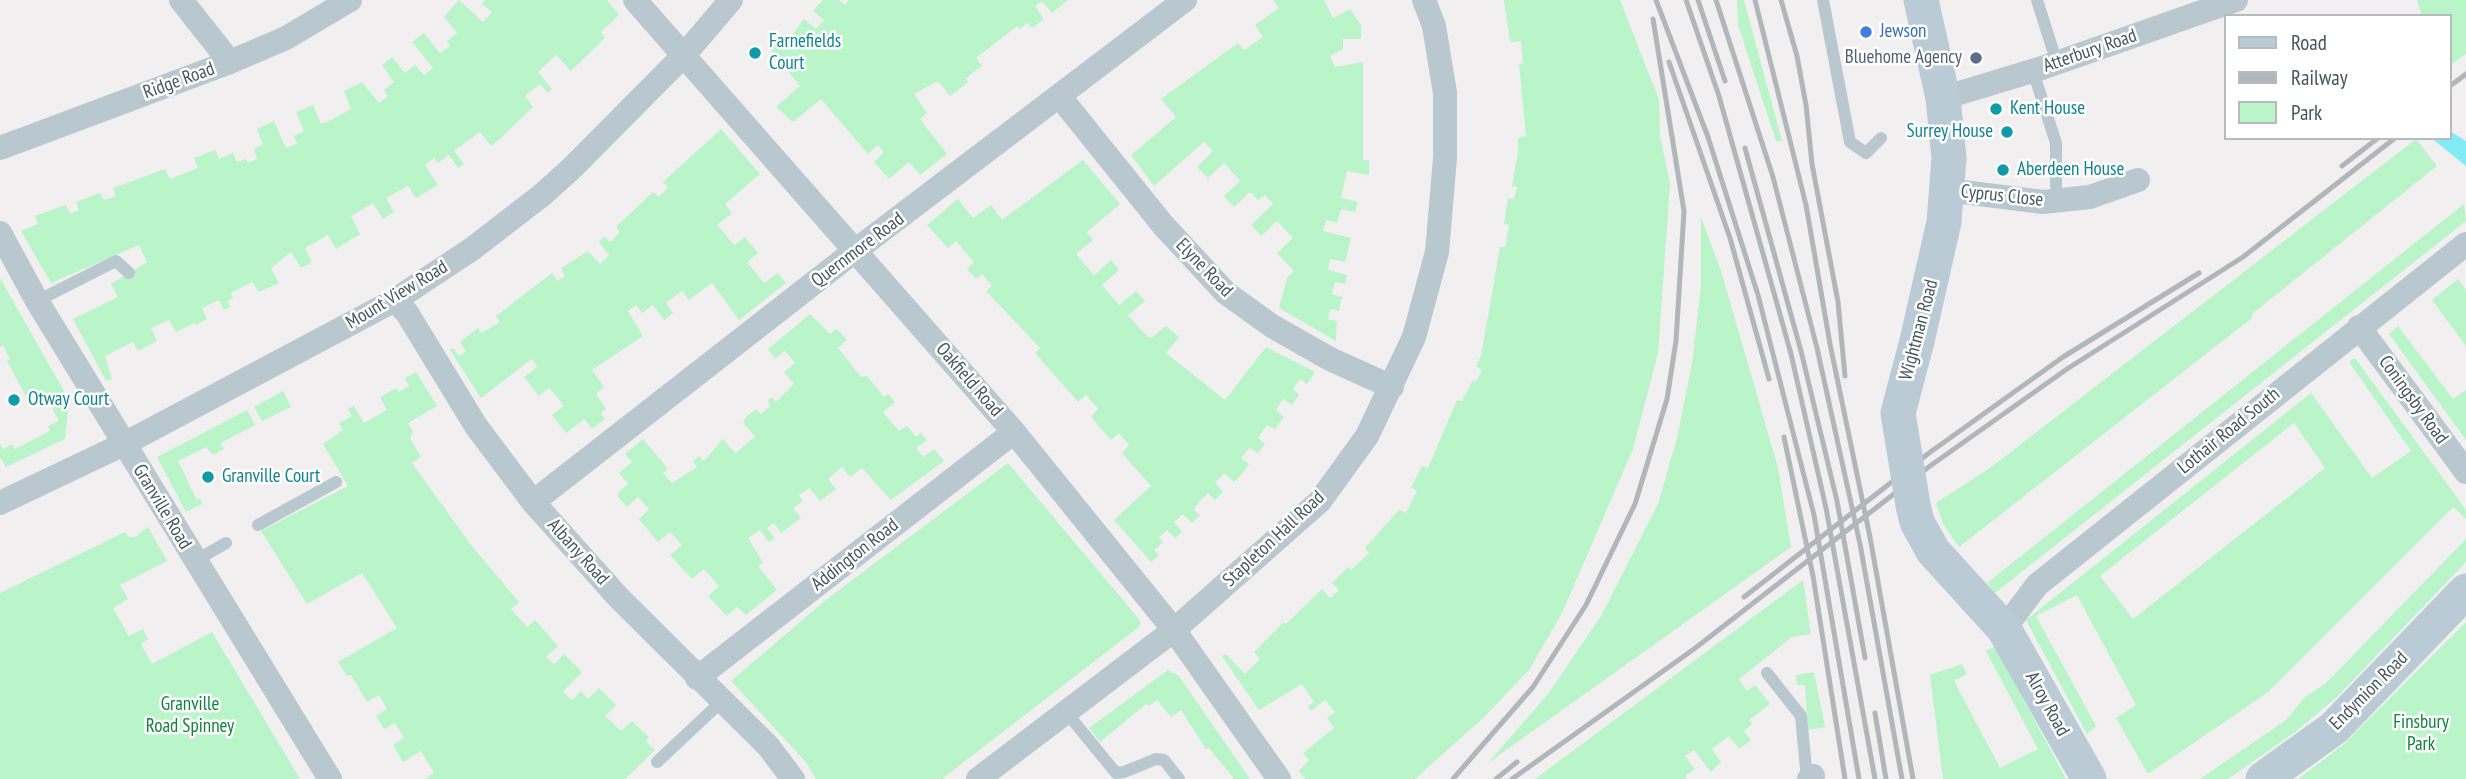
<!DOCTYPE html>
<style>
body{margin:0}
#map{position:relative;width:2466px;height:779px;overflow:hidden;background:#f2eff0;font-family:"PT Sans Narrow",sans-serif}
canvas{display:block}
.legend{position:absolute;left:2224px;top:14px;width:228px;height:126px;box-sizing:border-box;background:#fff;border:2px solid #b5bbbf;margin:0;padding:9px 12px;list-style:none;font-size:21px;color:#45565f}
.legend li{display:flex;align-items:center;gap:14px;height:35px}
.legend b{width:35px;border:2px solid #b5bbbf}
</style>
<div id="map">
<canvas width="2466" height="779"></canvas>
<ul class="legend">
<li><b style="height:9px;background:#bbcbd6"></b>Road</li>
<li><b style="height:9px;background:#b1b6bb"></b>Railway</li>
<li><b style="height:19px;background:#baf4c9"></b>Park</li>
</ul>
</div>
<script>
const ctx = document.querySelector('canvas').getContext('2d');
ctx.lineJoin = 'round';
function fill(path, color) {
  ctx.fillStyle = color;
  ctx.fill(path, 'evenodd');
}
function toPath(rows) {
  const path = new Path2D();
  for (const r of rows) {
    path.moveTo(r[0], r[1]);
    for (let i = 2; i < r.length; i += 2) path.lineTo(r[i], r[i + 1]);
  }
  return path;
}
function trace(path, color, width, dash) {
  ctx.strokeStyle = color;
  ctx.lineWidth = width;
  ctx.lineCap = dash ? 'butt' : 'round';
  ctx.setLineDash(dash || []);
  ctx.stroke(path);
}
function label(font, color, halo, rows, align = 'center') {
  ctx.font = font + ' "PT Sans Narrow",sans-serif';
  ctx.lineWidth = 5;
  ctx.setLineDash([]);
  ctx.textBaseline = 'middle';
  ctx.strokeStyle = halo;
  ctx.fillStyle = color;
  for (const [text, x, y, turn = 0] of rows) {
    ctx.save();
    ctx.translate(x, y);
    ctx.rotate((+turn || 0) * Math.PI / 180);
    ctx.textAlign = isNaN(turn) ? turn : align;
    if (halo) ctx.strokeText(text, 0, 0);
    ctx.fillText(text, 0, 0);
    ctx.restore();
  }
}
const green = toPath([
 [459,0,483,22,492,12,482,4,485,0,607,0,619,15,601,32,605,38,571,71,556,55,538,72,552,89,548,93,540,84,525,96,533,107,501,138,491,146,480,132,454,151,464,164,458,168,449,155,438,163,434,158,425,165,438,185,416,198,408,186,386,198,394,212,383,219,373,203,351,216,360,234,336,249,328,235,305,248,312,262,301,268,291,252,271,268,279,283,259,292,252,282,231,293,233,298,227,301,230,307,224,310,219,300,202,308,207,319,196,325,194,323,176,332,169,320,151,328,157,341,138,351,133,342,105,356,112,379,106,381,73,319,118,297,111,284,147,262,139,245,51,283,21,231,38,224,35,216,66,205,70,214,79,210,76,202,100,193,104,200,116,196,113,188,165,169,170,179,198,168,194,158,215,150,219,159,233,153,237,162,246,159,248,163,257,159,254,149,263,144,257,129,274,121,286,148,297,144,294,136,304,131,296,112,313,105,321,124,331,120,351,109,344,91,362,82,379,103,388,96,384,90,394,82,382,65,392,57,405,73,415,65,424,75,433,68,412,42,424,33,440,53,450,46,447,41,457,33,444,17],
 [823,0,839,0,845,5,849,0,1068,0,1052,13,1042,1,1035,6,1044,19,1032,28,1027,23,1020,29,1017,26,976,58,982,66,966,78,968,82,950,96,938,81,914,94,927,113,920,119,947,154,920,175,909,162,889,179,874,162,884,152,878,145,868,154,821,99,793,122,776,107,800,86,770,49,775,42,783,48,804,19,816,29,824,20,813,11],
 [1273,0,1324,0,1333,18,1350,9,1361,25,1361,39,1343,39,1343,49,1330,56,1335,67,1363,62,1363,160,1369,160,1369,175,1347,171,1341,198,1358,202,1355,212,1341,209,1337,223,1326,220,1323,231,1351,238,1345,262,1330,259,1328,270,1347,275,1345,284,1335,282,1332,294,1342,297,1339,311,1330,309,1328,319,1337,321,1336,341,1279,308,1287,278,1294,271,1277,253,1293,238,1277,221,1261,236,1251,225,1273,204,1265,195,1258,200,1250,192,1234,207,1224,196,1240,181,1224,163,1208,178,1197,167,1213,151,1204,142,1154,186,1131,155,1176,117,1161,99,1238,43,1244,50,1263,37,1255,25,1279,8],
 [1504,0,1620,0,1659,100,1660,135,1670,184,1658,353,1633,449,1562,613,1529,670,1483,718,1415,779,1305,779,1299,771,1309,760,1303,753,1334,728,1327,718,1335,712,1325,700,1311,711,1308,706,1314,702,1302,684,1259,710,1222,656,1226,654,1245,674,1260,659,1254,652,1284,622,1286,624,1322,589,1330,598,1339,590,1332,583,1348,567,1351,570,1369,553,1365,548,1399,510,1406,513,1417,491,1411,488,1422,466,1428,468,1457,400,1462,401,1473,380,1476,382,1482,370,1476,366,1481,356,1500,247,1505,247,1509,225,1504,224,1508,198,1514,199,1517,187,1512,186,1518,152,1518,138,1526,136,1519,64,1523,63,1521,41,1510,42],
 [1737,0,1744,0,1782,141,1776,141,1738,25],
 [2417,0,2466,0,2466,54,2450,65,2450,16,2422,16],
 [721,129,760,174,725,204,732,213,717,225,734,245,745,237,758,253,747,262,764,283,778,273,786,283,739,320,712,283,689,300,682,291,666,303,673,313,664,320,653,305,642,313,636,305,628,311,643,336,592,370,604,387,596,394,606,409,601,413,605,419,592,429,584,419,566,433,552,415,564,406,557,397,549,388,539,396,524,377,537,367,532,359,481,398,450,350,453,348,459,356,466,351,460,342,478,328,481,333,500,322,496,316,552,273,557,281,565,276,561,268,577,258,588,251,600,264,609,255,599,242,604,236,610,242,620,232,616,227,653,192,659,197,668,188,663,182],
 [2416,139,2437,166,2252,314,2252,318,1959,547,1943,524,1936,503,1990,468],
 [1083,160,1120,204,1087,232,1093,240,1076,254,1094,275,1111,260,1119,270,1102,285,1119,305,1136,291,1145,301,1128,315,1145,334,1151,338,1166,326,1179,337,1166,353,1225,400,1266,347,1315,372,1307,384,1300,379,1293,389,1299,395,1292,405,1283,399,1276,410,1284,417,1275,429,1267,425,1258,438,1265,444,1258,453,1249,448,1241,458,1249,464,1242,474,1234,482,1225,473,1215,482,1223,492,1215,500,1208,493,1199,502,1194,510,1200,515,1192,523,1183,514,1174,522,1182,532,1175,538,1167,530,1159,537,1163,542,1154,550,1159,555,1151,562,1114,520,1151,486,1122,453,1129,445,1119,433,1111,440,1091,417,1098,409,1086,395,1078,402,1035,353,1040,348,986,291,992,286,982,274,976,279,967,269,974,262,956,241,948,248,927,225,958,199,973,218,991,205,1002,220],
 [2464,204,2466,221,1995,593,1987,583],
 [1701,217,1722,274,1778,468,1791,547,1488,763,1548,694,1601,616,1658,504,1677,438,1692,363,1701,286],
 [0,278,69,400,65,439,6,467,0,457,0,444,3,449,12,444,15,449,50,431,48,426,59,421,46,396,30,404,7,361,10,359,3,345,0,347],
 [2458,279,2466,290,2466,346,2432,300],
 [810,314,830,334,836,329,840,332,847,340,838,348,861,377,867,376,884,397,889,394,895,402,883,412,899,431,907,426,916,437,921,433,927,440,916,448,923,457,934,449,944,461,891,500,862,468,850,477,842,467,828,479,836,489,820,501,809,488,799,495,803,501,793,508,801,518,781,533,774,523,767,528,775,538,769,542,760,530,748,538,763,563,758,566,777,590,746,615,737,607,727,616,708,596,719,586,704,569,692,579,670,555,682,545,670,532,658,542,639,519,649,509,638,497,627,507,618,497,618,493,628,484,619,473,632,462,625,454,643,439,668,469,663,473,672,483,697,467,693,461,699,456,704,461,723,439,735,453,755,437,743,422,746,417,756,409,761,414,770,406,768,400,772,397,776,402,794,384,784,372,795,363,785,351,775,359,768,349],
 [2398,326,2453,399,2466,390,2466,440,2389,334],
 [2355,358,2466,510,2466,519,2453,507,2267,693,2148,774,2116,718,2136,705,2077,595,2036,616,2096,726,2087,734,2026,620,2311,393,2372,478,2411,451,2349,362],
 [2294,423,2325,468,2133,619,2100,576],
 [416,372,437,406,408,423,413,432,410,438,421,457,412,463,471,545,519,602,511,609,527,627,535,620,558,646,546,657,554,664,564,654,582,672,563,692,572,700,581,691,588,699,599,688,616,705,605,716,621,731,632,721,649,737,646,741,655,750,625,779,425,779,434,773,421,751,403,762,393,745,404,738,395,723,384,729,376,716,387,709,379,695,367,702,351,675,347,676,338,662,397,628,362,573,307,604,263,534,261,531,348,486,323,444,343,430,339,423,352,416,348,409,354,406,364,423,387,410,380,397,396,388,399,392,409,386,405,378],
 [283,391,291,407,262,421,254,407],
 [247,410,255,425,221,443,224,449,213,455,206,447,178,461,197,500,200,498,202,504,186,512,157,457],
 [1008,463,1128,606,1140,621,1140,626,942,779,816,779,805,761,731,681,827,599],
 [148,527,167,561,120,585,128,599,113,608,129,636,143,629,148,639,141,644,152,664,212,632,300,779,0,779,0,593,125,532,129,537,135,537],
 [2466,539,2466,562,2336,698,2295,732,2228,779,2200,779,2286,720,2305,697,2325,684],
 [1803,580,1811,634,1792,637,1739,679,1747,691,1755,685,1770,704,1749,720,1752,724,1744,731,1751,740,1739,749,1729,736,1712,749,1721,762,1711,772,1694,750,1685,756,1695,769,1685,776,1687,779,1535,779],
 [2466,622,2466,779,2298,779,2343,745],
 [1995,646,2066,779,1943,779,1930,675,1962,664,1967,674,1954,681,2000,768,2038,749,1986,651],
 [1168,670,1179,676,1250,779,1234,779,1209,748,1206,749,1181,710,1171,717,1157,700,1149,706,1146,704,1100,742,1089,728],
 [1814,672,1825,727,1808,730,1805,685,1797,685,1796,675]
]);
const water = toPath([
 [2450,131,2466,141,2466,166,2431,138,2450,138]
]);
const lane = toPath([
 [1823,0,1850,142,1866,153,1881,138],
 [2037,0,2057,63],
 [2033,71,2056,143,2056,186],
 [37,301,116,261,129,273],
 [258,525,336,482],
 [195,561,226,543],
 [1767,673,1801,716,1807,779],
 [1066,712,1116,773,1124,772,1156,759,1164,760,1179,779],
 [657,762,722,701]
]);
const street = toPath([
 [181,0,230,62],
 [635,0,1014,432,1174,630,1279,779],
 [1060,97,1163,225,1226,293,1272,326,1330,359,1392,387],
 [1943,98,2042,68,2236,0],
 [0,148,230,62,286,38,350,0],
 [1947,190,2043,202,2090,197,2138,180],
 [0,233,37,301,330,779],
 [395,300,407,313,476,426,533,502,618,597,768,746,793,779],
 [2359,327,2466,472],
 [533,502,856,250,1185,0],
 [0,503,124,444,395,300,472,249,542,195,572,168,685,54,731,0],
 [2004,629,2037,585,2466,244],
 [697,678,1014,432],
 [978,779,1174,630,1320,501,1367,436,1414,337,1437,252,1445,158,1445,93,1434,26,1424,0],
 [1809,779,1813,776]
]);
const secondary = toPath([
 [1917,341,1944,222,1949,158,1943,98,1921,0],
 [1913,505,1917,522,1933,551,2004,629,2089,779],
 [2263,779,2334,728,2466,591]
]);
const rail = toPath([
 [1656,0,1708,137,1758,295,1814,515,1859,779],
 [1686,0,1719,96,1791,354,1826,508,1875,779],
 [1698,0,1725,81],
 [1716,0,1773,177,1817,348,1860,544,1902,779],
 [1755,0,1806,205,1830,344,1870,537,1913,779],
 [1781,0,1797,56,1806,105,1812,164,1838,302,1845,376],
 [1669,62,1730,238,1769,379],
 [2450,86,2466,74],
 [1745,148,1801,351,1837,501,1865,658],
 [2342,166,2378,138],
 [1784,437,1813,576,1845,779],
 [1744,597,1929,453,2063,357,2199,273],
 [1875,713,1886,779],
 [1453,779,1533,687,1586,605,1635,504,1667,399,1676,341,1684,211,1653,19],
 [1496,779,1517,762],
 [1512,779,1694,649,1930,466,2067,369,2243,257,2395,138]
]);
const secondaryBridge = toPath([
 [1913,505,1898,413,1917,341]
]);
const markers = [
 [1866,32,7,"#3f7fe0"],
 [755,53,7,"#0f9aa8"],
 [1976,58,7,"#5c6f8a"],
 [1996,109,7,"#0f9aa8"],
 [2007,132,7,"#0f9aa8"],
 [2003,170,7,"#0f9aa8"],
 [14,400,7,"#0f9aa8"],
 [208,477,7,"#0f9aa8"]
];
const shopNames = [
 ["Jewson",1880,32]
];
const cultureNames = [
 ["Farnefields",769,42],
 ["Court",769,64],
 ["Kent House",2010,109],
 ["Surrey House",1993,132,"right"],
 ["Aberdeen House",2017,170],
 ["Otway Court",28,400],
 ["Granville Court",222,477]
];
const streetNames = [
 ["Atterbury Road",2090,51,-19],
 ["Ridge Road",179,81,-20],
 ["Cyprus Close",2002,196,6],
 ["Quernmore Road",858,250,-37],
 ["Elyne Road",1204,268,46],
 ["Mount View Road",397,295,-31],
 ["Wightman Road",1919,330,-75],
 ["Oakfield Road",969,380,49],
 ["Coningsby Road",2413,400,54],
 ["Lothair Road South",2229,431,-39],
 ["Granville Road",162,507,59],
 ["Stapleton Hall Road",1274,539,-43],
 ["Albany Road",578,552,48],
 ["Addington Road",855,555,-38],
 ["Endymion Road",2369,691,-45],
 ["Alroy Road",2047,704,61]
];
const serviceNames = [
 ["Bluehome Agency",1962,58]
];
const parkNames = [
 ["Granville",190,705],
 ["Road Spinney",190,727],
 ["Finsbury",2421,723],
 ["Park",2421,745]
];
fill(green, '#baf4c9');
fill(water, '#82ecf6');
trace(lane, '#b9c7ce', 12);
trace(street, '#b9c7ce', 24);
trace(secondary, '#bbcbd6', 35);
trace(rail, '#b1b6bb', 5);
trace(secondaryBridge, '#bbcbd6', 35);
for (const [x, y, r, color] of markers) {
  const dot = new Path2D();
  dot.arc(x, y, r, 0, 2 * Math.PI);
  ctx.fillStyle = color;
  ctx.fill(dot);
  trace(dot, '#fff', 2.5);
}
label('19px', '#366cbe', '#fff', shopNames, 'left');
label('19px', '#0d838f', '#fff', cultureNames, 'left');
label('19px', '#45565f', '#fff', streetNames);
label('19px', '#4e5e75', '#fff', serviceNames, 'right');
label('19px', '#0d843a', '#fff', parkNames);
</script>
